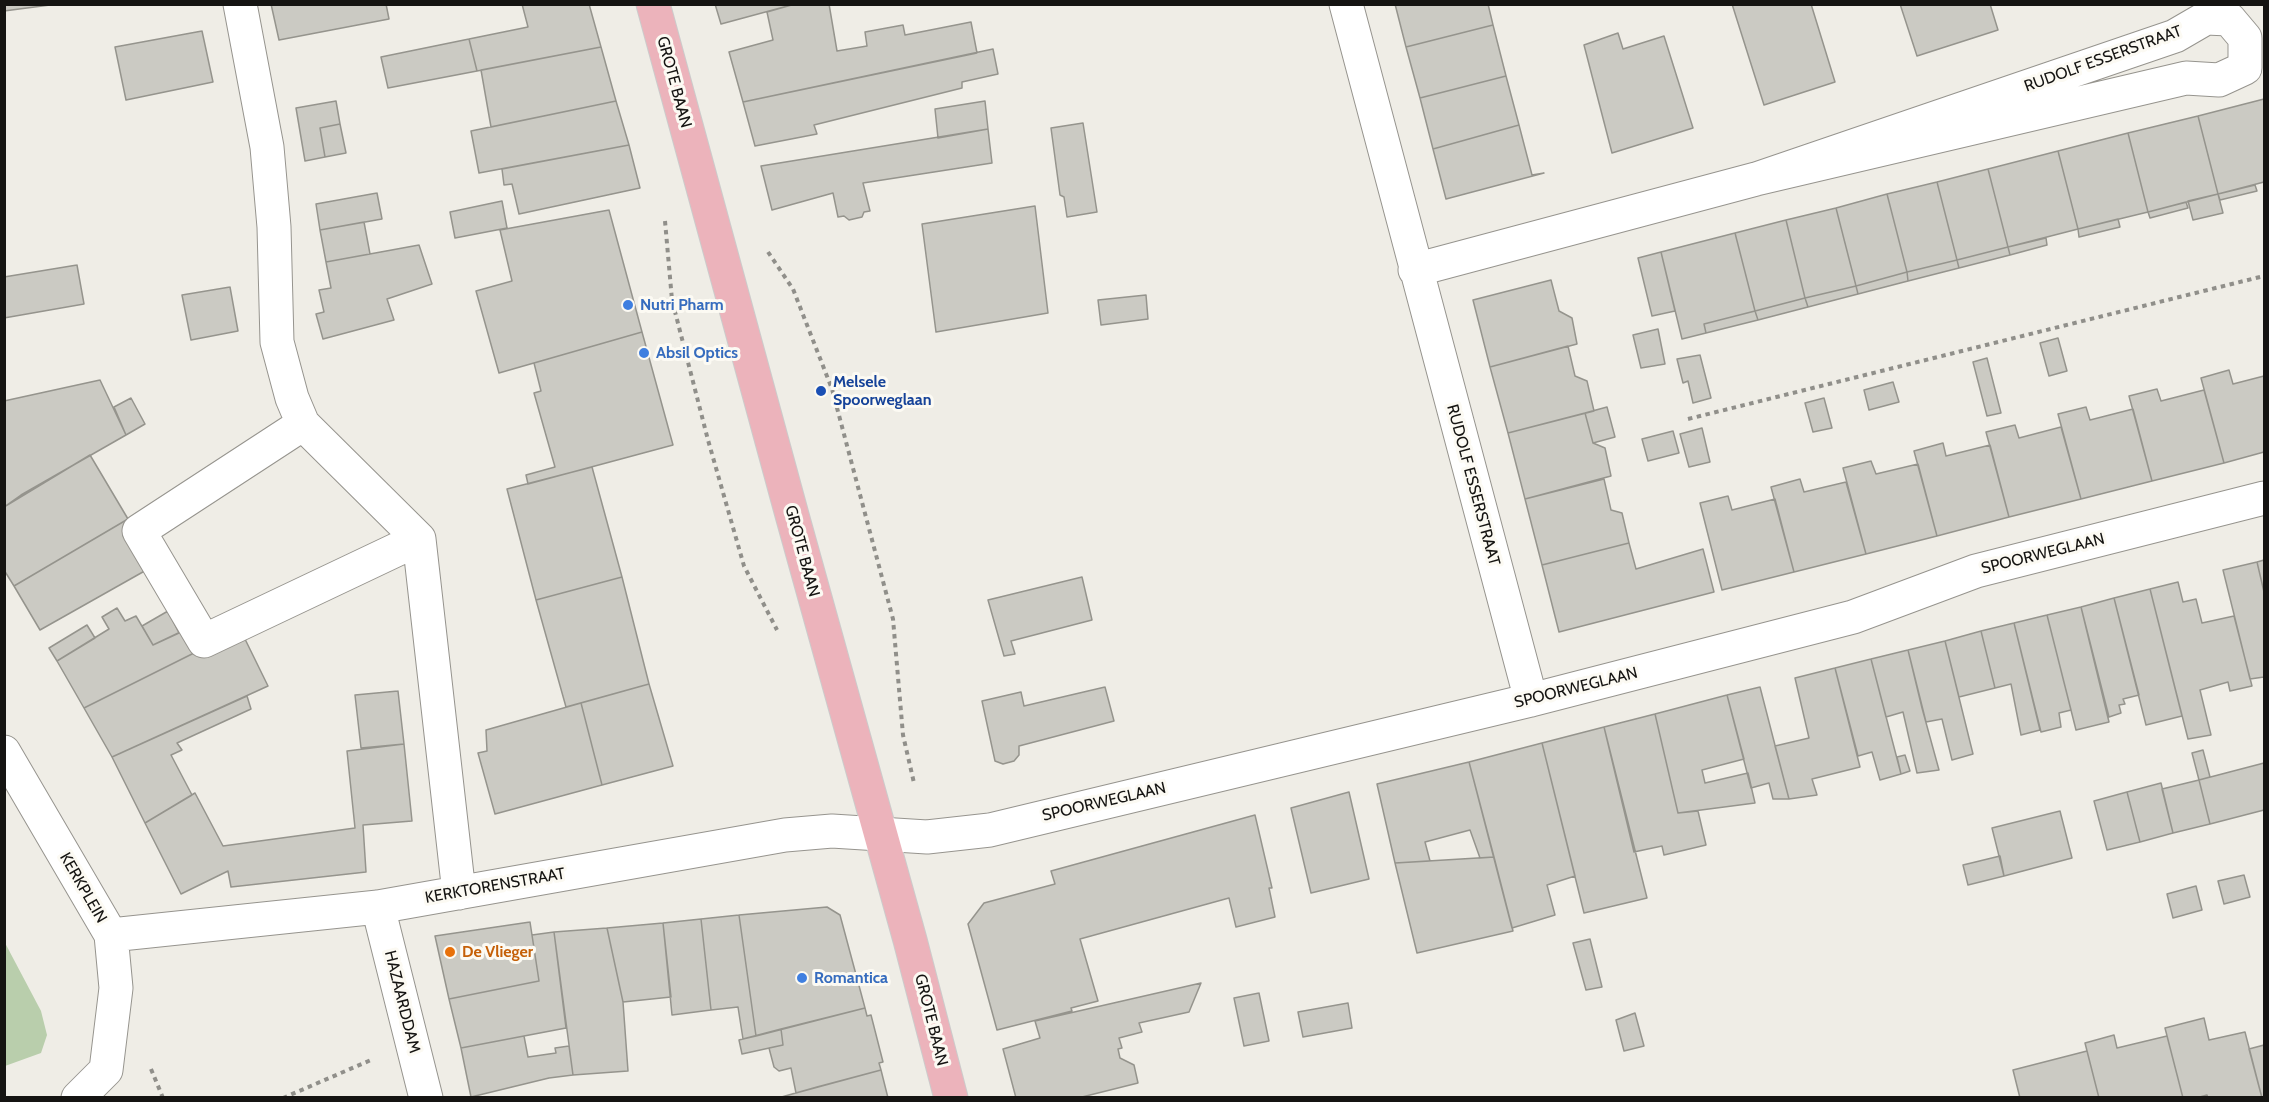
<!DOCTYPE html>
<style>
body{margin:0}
#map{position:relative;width:2269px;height:1102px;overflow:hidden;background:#efede6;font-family:Cabin,sans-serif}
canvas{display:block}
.frame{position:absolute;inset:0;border:6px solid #151412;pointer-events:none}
</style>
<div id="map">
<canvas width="2269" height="1102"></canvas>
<div class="frame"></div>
</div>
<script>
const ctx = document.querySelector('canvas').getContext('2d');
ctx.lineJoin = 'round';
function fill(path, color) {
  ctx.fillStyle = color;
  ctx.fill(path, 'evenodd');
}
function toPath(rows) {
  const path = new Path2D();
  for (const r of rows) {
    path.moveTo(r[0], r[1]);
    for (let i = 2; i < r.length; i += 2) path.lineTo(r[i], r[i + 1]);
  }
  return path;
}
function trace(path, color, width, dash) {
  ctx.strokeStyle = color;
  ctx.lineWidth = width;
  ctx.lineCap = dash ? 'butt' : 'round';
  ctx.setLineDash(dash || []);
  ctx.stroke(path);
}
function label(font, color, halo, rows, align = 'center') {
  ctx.font = font + ' Cabin,sans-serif';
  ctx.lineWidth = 6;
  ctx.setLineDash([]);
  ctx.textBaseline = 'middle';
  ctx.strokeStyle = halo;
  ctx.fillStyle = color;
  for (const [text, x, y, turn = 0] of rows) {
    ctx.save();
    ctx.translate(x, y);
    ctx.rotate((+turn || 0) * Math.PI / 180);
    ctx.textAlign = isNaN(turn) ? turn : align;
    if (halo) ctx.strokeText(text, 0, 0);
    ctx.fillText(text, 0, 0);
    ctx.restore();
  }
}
const green = toPath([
 [4,941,41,1011,47,1035,41,1053,5,1066]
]);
const building = toPath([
 [4,4,50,4,50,5,4,11,4,4],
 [271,4,386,4,389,19,279,40,271,4],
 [522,4,589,4,601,47,477,71,469,39,528,27,522,4],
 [715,4,795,4,721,24,715,4],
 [795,4,829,4,837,51,867,46,865,32,903,25,905,35,971,22,977,53,743,102,729,52,773,40,767,12,795,4],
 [1395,4,1488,4,1493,25,1406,47,1395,4],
 [1732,4,1811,4,1835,82,1764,105,1732,4],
 [1900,4,1990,4,1998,30,1917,56,1900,4],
 [1493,25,1506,76,1420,98,1406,47,1493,25],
 [202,31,213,82,126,100,115,47,202,31],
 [1618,33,1623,49,1664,36,1693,128,1612,153,1584,45,1618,33],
 [469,39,477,71,388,88,381,57,469,39],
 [601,47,616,101,491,127,481,70,601,47],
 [993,49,998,74,962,82,962,88,814,125,817,134,755,146,743,102,993,49],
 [1506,76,1519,125,1433,149,1420,98,1506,76],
 [2264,99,2264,182,2218,194,2198,116,2264,99],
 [336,101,340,124,320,128,325,157,305,161,296,108,336,101],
 [616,101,629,145,479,173,471,131,616,101],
 [985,101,988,129,938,138,935,109,985,101],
 [2198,116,2218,194,2148,212,2128,133,2198,116],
 [1083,123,1097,212,1067,217,1064,197,1060,195,1051,128,1083,123],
 [340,124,346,153,325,157,320,128,340,124],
 [1519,125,1532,175,1544,173,1446,199,1433,149,1519,125],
 [988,129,992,163,863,183,870,211,864,212,862,217,849,220,844,216,838,217,833,193,772,210,761,166,988,129],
 [2128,133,2148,212,2078,229,2058,151,2128,133],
 [629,145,640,188,519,214,512,184,504,185,502,169,629,145],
 [2058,151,2078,229,2008,247,1988,169,2058,151],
 [1988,169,2008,247,1957,260,1937,182,1988,169],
 [1937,182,1957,260,1907,272,1887,194,1937,182],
 [2255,185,2257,191,2220,200,2218,194,2255,185],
 [377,193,382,219,320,230,316,204,377,193],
 [1887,194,1907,272,1856,286,1836,208,1887,194],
 [2218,194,2223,213,2193,220,2188,201,2218,194],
 [502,201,507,228,455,238,450,212,502,201],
 [2186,202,2188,208,2150,218,2148,212,2186,202],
 [1035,206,1048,313,936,332,922,224,1035,206],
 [1836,208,1856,286,1805,298,1786,220,1836,208],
 [609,210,642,332,499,373,476,291,512,281,500,230,609,210],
 [2118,219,2120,227,2079,237,2078,229,2118,219],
 [1786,220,1805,298,1755,311,1735,233,1786,220],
 [364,222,370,254,326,262,320,230,364,222],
 [1735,233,1755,311,1704,324,1706,333,1682,339,1661,252,1735,233],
 [2046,238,2047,245,2010,255,2008,247,2046,238],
 [419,245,432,284,387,299,394,320,323,339,316,314,324,312,319,290,331,288,326,262,419,245],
 [2008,247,2010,255,1959,268,1957,260,2008,247],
 [1661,252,1675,311,1652,316,1638,258,1661,252],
 [1957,260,1959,268,1908,281,1907,272,1957,260],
 [77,265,84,304,4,318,4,277,77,265],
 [1907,272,1908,281,1858,294,1856,286,1907,272],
 [1551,280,1559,311,1572,318,1577,344,1490,367,1473,300,1551,280],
 [1856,286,1858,294,1808,307,1805,298,1856,286],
 [230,287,238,331,191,340,182,295,230,287],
 [1146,295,1148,319,1101,325,1098,300,1146,295],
 [1805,298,1808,307,1758,320,1755,311,1805,298],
 [1755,311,1758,320,1706,333,1704,324,1755,311],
 [1658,329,1665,364,1641,368,1633,335,1658,329],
 [642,332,673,445,528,484,526,475,555,467,534,393,541,391,534,363,642,332],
 [2058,338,2067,371,2049,376,2040,343,2058,338],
 [1568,346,1575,376,1587,381,1594,411,1508,433,1490,367,1568,346],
 [1700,355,1711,398,1693,403,1688,381,1683,383,1677,359,1700,355],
 [1987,358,2001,413,1987,416,1973,362,1987,358],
 [2229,370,2233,384,2264,376,2264,452,2224,463,2201,378,2229,370],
 [100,380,126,435,21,495,4,507,4,401,100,380],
 [1893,382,1899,402,1869,410,1864,390,1893,382],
 [2157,389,2161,401,2204,390,2224,463,2152,481,2129,396,2157,389],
 [131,398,145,424,126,435,114,407,131,398],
 [1824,398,1832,428,1813,432,1805,403,1824,398],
 [1607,407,1615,437,1593,443,1585,413,1607,407],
 [2086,407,2090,420,2133,409,2152,481,2081,499,2058,414,2086,407],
 [1585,413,1593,443,1605,448,1611,476,1525,499,1508,433,1585,413],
 [2015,425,2019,438,2061,427,2081,499,2009,517,1986,432,2015,425],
 [1702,428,1710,462,1689,467,1680,434,1702,428],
 [1673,431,1679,453,1648,461,1642,439,1673,431],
 [1943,443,1946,456,1990,445,2009,517,1937,536,1914,451,1943,443],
 [90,455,128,519,14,586,4,570,4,507,90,455],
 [1871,461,1876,474,1918,464,1937,536,1866,554,1843,468,1871,461],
 [592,467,622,577,536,600,507,489,592,467],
 [1604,479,1611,510,1622,513,1629,543,1542,565,1525,499,1604,479],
 [1800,479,1804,492,1846,482,1866,554,1794,572,1771,487,1800,479],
 [1728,496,1732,510,1775,499,1794,572,1722,590,1700,503,1728,496],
 [128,519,157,564,40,630,14,586,128,519],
 [1629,543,1636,569,1703,549,1714,592,1559,632,1542,565,1629,543],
 [2264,560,2264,592,2257,562,2264,560],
 [2257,562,2264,592,2264,677,2250,679,2223,570,2257,562],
 [622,577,649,684,566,707,536,600,622,577],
 [1082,577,1092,620,1011,641,1015,654,1004,656,988,600,1082,577],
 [2178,582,2183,602,2196,599,2202,623,2234,616,2252,686,2230,691,2228,682,2200,690,2211,735,2188,739,2150,589,2178,582],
 [2150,589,2182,716,2146,725,2114,598,2150,589],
 [2114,598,2139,695,2123,699,2125,704,2119,705,2121,713,2109,717,2081,607,2114,598],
 [2081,607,2109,722,2076,730,2047,615,2081,607],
 [117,608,125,621,136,616,153,645,193,626,204,648,84,708,57,661,109,629,102,617,117,608],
 [168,611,179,633,153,645,142,626,168,611],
 [2047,615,2071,710,2059,713,2061,727,2041,732,2014,623,2047,615],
 [2014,623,2040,730,2021,735,2011,684,1995,688,1981,631,2014,623],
 [87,625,95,638,57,661,49,648,87,625],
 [1981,631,1995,688,1959,697,1945,641,1981,631],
 [243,635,268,686,112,757,84,708,204,648,243,635],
 [1945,641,1973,754,1952,760,1942,719,1926,722,1908,650,1945,641],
 [1908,650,1922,708,1939,770,1917,773,1903,712,1886,717,1871,659,1908,650],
 [1871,659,1901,774,1880,780,1872,752,1858,756,1835,668,1871,659],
 [1835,668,1860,767,1812,779,1817,795,1789,799,1775,746,1809,738,1795,678,1835,668],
 [649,684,673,766,602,785,581,703,649,684],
 [1105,687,1114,721,1019,746,1019,755,1014,761,1003,764,995,761,982,701,1021,692,1024,706,1105,687],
 [1760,687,1777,753,1789,799,1773,799,1769,783,1751,788,1727,695,1760,687],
 [398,691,404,744,361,748,355,695,398,691],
 [1727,695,1744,759,1702,770,1705,783,1748,773,1755,803,1678,813,1655,714,1727,695],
 [247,696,251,709,177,743,182,750,171,755,192,795,145,823,112,757,247,696],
 [581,703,602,785,495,814,478,753,487,751,486,730,581,703],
 [1655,714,1678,813,1698,811,1706,845,1664,855,1662,846,1634,852,1604,727,1655,714],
 [1604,727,1647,898,1584,913,1542,743,1604,727],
 [1542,743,1575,876,1547,885,1555,915,1512,928,1469,762,1542,743],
 [404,744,412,821,363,825,366,872,231,887,228,871,181,894,145,823,195,793,223,846,355,828,347,751,404,744],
 [2203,750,2210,777,2199,780,2192,753,2203,750],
 [1905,755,1910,771,1901,774,1897,757,1905,755],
 [1469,762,1494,857,1480,858,1470,830,1425,842,1430,861,1395,863,1377,784,1469,762],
 [2264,763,2264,810,2210,824,2199,780,2264,763],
 [2199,780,2210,824,2173,833,2162,789,2199,780],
 [2161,783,2173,833,2140,842,2127,792,2161,783],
 [1349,792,1369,879,1311,893,1291,808,1349,792],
 [2127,792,2140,842,2107,850,2094,801,2127,792],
 [2060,811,2072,858,2004,876,1992,828,2060,811],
 [1255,815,1272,888,1269,888,1275,917,1236,927,1229,898,1080,939,1098,1001,1071,1008,1072,1011,997,1030,968,924,984,903,1055,884,1051,871,1255,815],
 [2000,856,2004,876,1968,885,1963,865,2000,856],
 [1494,857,1513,931,1417,953,1395,863,1494,857],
 [2244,875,2250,897,2224,904,2218,881,2244,875],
 [2196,886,2202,910,2173,918,2167,894,2196,886],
 [827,907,840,915,865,1008,756,1036,739,915,827,907],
 [739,915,756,1036,743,1039,738,1007,711,1010,701,919,739,915],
 [701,919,711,1010,672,1015,663,923,701,919],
 [530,922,539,981,449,999,435,936,530,922],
 [663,923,671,997,623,1002,607,928,663,923],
 [607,928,623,1002,628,1071,573,1075,554,932,607,928],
 [554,932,566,1028,461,1048,449,999,539,981,532,935,554,932],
 [1590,939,1602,987,1586,990,1573,943,1590,939],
 [1201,983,1189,1012,1139,1023,1142,1032,1119,1038,1122,1048,1118,1049,1120,1058,1134,1065,1138,1083,1078,1098,1016,1098,1003,1049,1040,1038,1035,1021,1201,983],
 [1259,993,1269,1041,1244,1046,1234,998,1259,993],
 [1348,1003,1352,1028,1303,1037,1298,1012,1348,1003],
 [865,1008,867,1016,871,1015,883,1062,879,1063,881,1070,796,1093,791,1068,779,1071,774,1067,769,1048,783,1045,781,1029,865,1008],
 [1635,1013,1644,1046,1624,1051,1616,1020,1635,1013],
 [2204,1018,2209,1040,2245,1032,2262,1098,2208,1098,2207,1095,2196,1098,2183,1098,2165,1028,2204,1018],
 [781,1029,783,1045,742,1054,739,1040,781,1029],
 [2114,1035,2117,1048,2167,1036,2183,1098,2099,1098,2085,1043,2114,1035],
 [524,1036,528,1057,556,1053,555,1048,569,1046,573,1075,549,1078,471,1097,461,1048,524,1036],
 [2264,1045,2264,1098,2262,1098,2249,1049,2264,1045],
 [2087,1051,2099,1098,2020,1098,2013,1070,2087,1051],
 [881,1070,888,1098,778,1098,817,1087,881,1070]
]);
const path = toPath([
 [665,221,672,300,708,440,744,566,777,630],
 [768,252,793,289,832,389,893,619,903,735,914,783],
 [1688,419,2264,276],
 [151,1069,163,1098],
 [283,1098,371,1060]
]);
const minor = toPath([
 [240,4,267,147,274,227,277,342,292,398,303,424,419,539,459,893],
 [1346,4,1531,700],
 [1415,270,1756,179,2186,78,2219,80,2245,68,2245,38,2229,19,2206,18,2175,36,1756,179],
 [303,424,139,531,204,641,419,539],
 [4,752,111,935,116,988,106,1070,78,1098],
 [378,907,426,1098],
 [111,935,378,907,785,835,832,831,927,837,990,830,1531,700,1853,617,1976,571,2264,498]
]);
const major = toPath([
 [653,4,792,515,910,940,951,1098]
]);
const markers = [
 [628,305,6,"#3f7fe0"],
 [644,353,6,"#3f7fe0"],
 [821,391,6,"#1a4fb4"],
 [450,952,6,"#e8710a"],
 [802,978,6,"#3f7fe0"]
];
const streetNames = [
 ["RUDOLF ESSERSTRAAT",2103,59,-20],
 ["GROTE BAAN",674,82,75],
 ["RUDOLF ESSERSTRAAT",1473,485,75],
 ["GROTE BAAN",802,551,75],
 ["SPOORWEGLAAN",2043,554,-14],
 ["SPOORWEGLAAN",1576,688,-14],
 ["SPOORWEGLAAN",1104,802,-13],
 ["KERKTORENSTRAAT",495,886,-10],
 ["KERKPLEIN",83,888,60],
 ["HAZAARDDAM",402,1002,76],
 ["GROTE BAAN",931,1020,76]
];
const shopNames = [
 ["Nutri Pharm",640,305],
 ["Absil Optics",656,353],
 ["Romantica",814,978]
];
const transitNames = [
 ["Melsele",833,382],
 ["Spoorweglaan",833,400]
];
const foodNames = [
 ["De Vlieger",462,952]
];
fill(green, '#b9ceac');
fill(building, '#cbcac3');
trace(building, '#95948d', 1.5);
trace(minor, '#96948e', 35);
trace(major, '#cccbcb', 35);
trace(path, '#908f8a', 4, [4.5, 4.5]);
trace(minor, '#fff', 33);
trace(major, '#ecb3bb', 33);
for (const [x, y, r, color] of markers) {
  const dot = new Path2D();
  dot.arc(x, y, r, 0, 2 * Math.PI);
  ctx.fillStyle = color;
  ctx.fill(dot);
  trace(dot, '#fcfaf3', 2);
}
label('16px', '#151412', '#fcfaf3', streetNames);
label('bold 16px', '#366cbe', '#fcfaf3', shopNames, 'left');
label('bold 16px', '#164399', '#fcfaf3', transitNames, 'left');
label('bold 16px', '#c56008', '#fcfaf3', foodNames, 'left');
</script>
